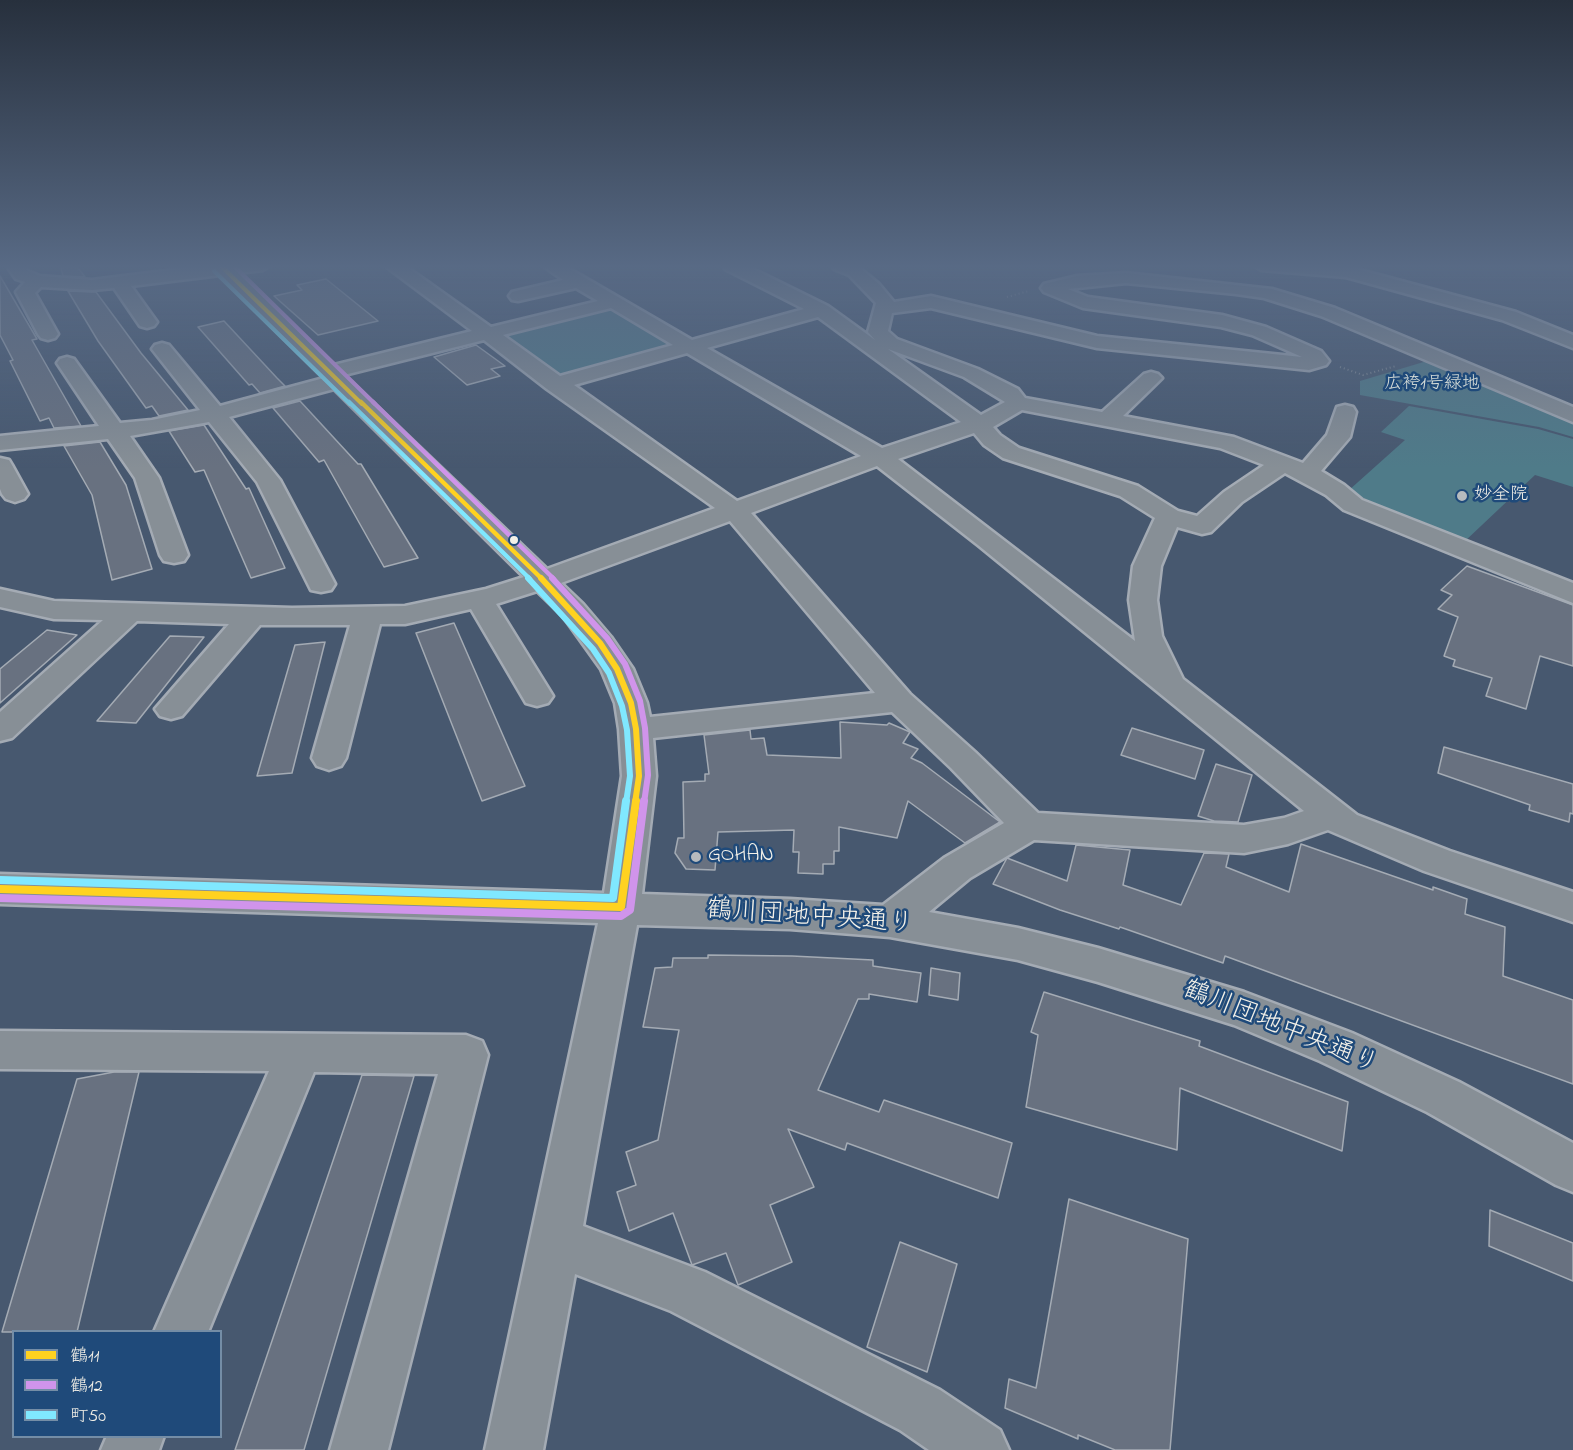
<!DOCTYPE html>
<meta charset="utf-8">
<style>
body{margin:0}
#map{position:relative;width:1573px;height:1450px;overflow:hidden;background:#47586f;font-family:"Indie Flower","Klee One",sans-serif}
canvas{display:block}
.legend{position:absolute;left:12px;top:1330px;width:210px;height:108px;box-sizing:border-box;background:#1f4a7a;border:2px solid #748da6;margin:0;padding:8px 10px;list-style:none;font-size:18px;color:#f4f1e8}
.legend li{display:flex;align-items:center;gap:12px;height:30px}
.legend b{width:30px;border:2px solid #748da6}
</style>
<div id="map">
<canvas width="1573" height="1450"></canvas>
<ul class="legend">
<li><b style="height:8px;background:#ffd220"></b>鶴11</li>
<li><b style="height:8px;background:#d094eb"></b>鶴12</li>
<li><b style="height:8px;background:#80e8ff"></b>町50</li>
</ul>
</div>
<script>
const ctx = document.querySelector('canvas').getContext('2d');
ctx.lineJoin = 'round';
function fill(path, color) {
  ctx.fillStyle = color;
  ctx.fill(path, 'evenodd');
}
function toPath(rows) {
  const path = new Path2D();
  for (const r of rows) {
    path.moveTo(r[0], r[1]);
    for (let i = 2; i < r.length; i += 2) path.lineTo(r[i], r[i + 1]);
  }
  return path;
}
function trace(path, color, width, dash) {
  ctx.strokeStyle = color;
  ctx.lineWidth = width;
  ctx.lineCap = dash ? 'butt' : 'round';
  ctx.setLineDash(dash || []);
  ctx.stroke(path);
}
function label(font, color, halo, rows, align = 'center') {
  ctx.font = font + ' "Indie Flower","Klee One",sans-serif';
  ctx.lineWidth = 5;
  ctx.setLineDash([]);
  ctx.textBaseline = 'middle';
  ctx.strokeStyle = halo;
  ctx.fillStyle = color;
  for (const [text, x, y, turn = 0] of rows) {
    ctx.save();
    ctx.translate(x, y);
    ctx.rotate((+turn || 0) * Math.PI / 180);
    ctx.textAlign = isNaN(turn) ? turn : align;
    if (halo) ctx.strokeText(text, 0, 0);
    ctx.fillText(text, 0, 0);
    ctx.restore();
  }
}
const green = toPath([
 [613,303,684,347,557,381,495,334],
 [1427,361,1438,362,1573,419,1573,437,1539,427,1360,395,1360,381],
 [1409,406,1538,429,1573,439,1573,487,1535,475,1464,542,1359,500,1348,491,1405,440,1381,432]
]);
const building = toPath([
 [60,265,76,265,85,277,63,276,60,265],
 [0,276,37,339,32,340,81,426,54,428,49,418,40,421,10,361,13,360,0,335,0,276],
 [326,279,378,321,318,335,274,296,302,290,297,285,326,279],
 [68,291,96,292,141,353,188,410,159,416,152,406,146,408,98,341,68,291],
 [224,321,277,378,285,386,260,393,252,384,249,385,198,327,224,321],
 [476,345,505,366,491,369,500,376,467,385,434,357,476,345],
 [300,401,358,464,361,464,418,558,384,567,324,460,319,462,273,408,300,401],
 [204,425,246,489,249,488,285,568,251,578,204,470,195,472,169,431,204,425],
 [100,442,126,485,152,569,112,580,92,495,64,446,100,442],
 [1467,566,1573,605,1573,666,1540,656,1526,709,1486,696,1492,678,1453,666,1455,660,1444,656,1458,617,1438,609,1452,595,1441,590,1467,566],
 [454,623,525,786,482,801,416,633,454,623],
 [47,630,77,635,0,703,0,669,47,630],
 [170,636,204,637,136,723,97,721,170,636],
 [325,642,292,773,257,776,295,645,325,642],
 [840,722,887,725,889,723,910,732,903,743,918,749,911,758,922,763,1000,822,965,843,908,801,897,838,839,827,839,851,834,851,834,864,823,864,823,874,798,873,799,852,793,852,794,830,718,832,715,870,686,869,675,853,678,838,684,838,683,782,705,781,705,774,709,774,704,735,750,730,751,739,764,738,767,755,841,758,840,722],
 [1132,728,1204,750,1195,779,1121,755,1132,728],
 [1444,747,1573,784,1573,814,1570,813,1569,822,1529,810,1530,805,1438,773,1444,747],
 [1216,764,1252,775,1238,822,1214,821,1198,816,1216,764],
 [1301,844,1433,890,1433,887,1467,899,1465,914,1505,927,1503,976,1573,1000,1573,1084,1225,956,1223,963,1120,927,1119,929,1060,910,993,884,1007,858,1067,881,1076,845,1130,850,1123,885,1181,905,1204,853,1229,854,1226,867,1289,892,1301,844],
 [708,955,792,956,873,960,873,966,921,973,917,1002,869,994,869,999,858,999,818,1090,879,1112,884,1100,1012,1143,998,1198,847,1143,845,1150,788,1129,814,1187,770,1205,792,1262,738,1285,726,1253,692,1265,673,1213,629,1231,617,1192,636,1185,626,1152,658,1140,679,1030,643,1027,655,968,672,967,673,958,708,958,708,955],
 [931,968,960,973,958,1000,929,995,931,968],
 [1044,992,1200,1041,1199,1046,1348,1102,1342,1151,1180,1088,1177,1150,1026,1107,1038,1035,1031,1032,1044,992],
 [114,1072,139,1072,77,1332,2,1332,77,1079,114,1072],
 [362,1075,414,1076,304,1450,235,1450,362,1075],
 [1069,1199,1188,1239,1170,1450,1115,1450,1078,1435,1078,1439,1005,1408,1009,1379,1036,1388,1069,1199],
 [1490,1210,1573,1243,1573,1281,1489,1246,1490,1210],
 [900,1242,957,1264,927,1372,867,1347,900,1242]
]);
const path = toPath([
 [1007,297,1029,291],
 [1340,367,1363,375,1396,366]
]);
const minor = toPath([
 [6,265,23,265,28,271,40,276,92,280,212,265,271,265,263,270,238,273,334,365,472,331,384,265,404,265,491,327,598,301,576,288,518,301,512,300,509,296,512,292,563,280,542,265,563,265,692,340,804,309,725,269,723,265,745,265,828,306,875,340,868,332,876,303,849,275,834,269,832,265,856,265,879,284,894,302,931,296,1097,336,1302,357,1252,335,1221,327,1083,308,1044,292,1041,288,1044,284,1077,276,1126,273,1272,289,1335,308,1573,407,1573,422,1321,316,1264,298,1236,294,1126,283,1068,289,1088,297,1222,315,1266,327,1321,351,1329,361,1326,365,1309,370,1097,348,931,308,892,313,888,331,897,339,978,369,1018,389,1025,398,1102,412,1144,374,1151,372,1158,374,1162,378,1158,382,1123,416,1234,437,1303,463,1327,435,1337,407,1345,405,1353,407,1356,412,1350,437,1321,471,1344,485,1362,500,1573,583,1573,603,1344,510,1326,495,1285,473,1242,502,1211,532,1202,534,1177,527,1161,566,1157,600,1162,636,1183,679,1357,815,1450,851,1573,892,1573,922,1424,871,1328,830,1288,844,1244,853,1034,840,970,878,929,912,1018,928,1098,948,1244,992,1352,1033,1459,1082,1573,1143,1573,1192,1556,1185,1427,1112,1320,1061,1234,1025,1098,982,1018,960,890,937,790,929,637,925,583,1226,705,1272,940,1390,1000,1430,1009,1450,929,1450,900,1430,671,1311,575,1274,543,1450,485,1450,598,923,0,904,0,874,604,893,622,776,619,729,615,703,601,669,563,616,537,591,496,604,553,696,548,703,537,706,526,703,471,609,405,624,380,624,346,758,341,766,329,770,317,766,312,758,350,625,260,625,182,716,171,719,160,716,155,709,229,624,137,621,12,738,0,741,0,712,103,620,54,619,0,607,0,589,54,601,292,608,405,606,486,589,524,577,334,389,229,417,280,480,335,584,331,590,321,592,311,590,257,482,209,422,130,436,159,478,188,555,184,561,174,563,164,561,160,555,135,478,108,439,0,450,0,436,99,426,57,363,60,359,67,357,74,359,120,423,152,420,200,410,152,349,155,345,162,343,169,345,220,406,324,378,220,275,131,286,157,322,154,326,147,328,140,326,114,288,92,290,41,287,35,293,58,334,55,338,48,340,41,338,38,334,16,292,25,282,16,279,6,265],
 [611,308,673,345,560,376,503,335,611,308],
 [818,317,961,422,882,448,707,348,818,317],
 [484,340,547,389,715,508,547,569,344,375,484,340],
 [888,349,964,377,1005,402,981,415,888,349],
 [687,353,861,456,737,501,574,385,687,353],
 [1022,410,1220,448,1264,465,1224,492,1197,516,1178,511,1138,486,1019,448,1000,435,993,427,1022,410],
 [974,433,984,445,1003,458,1120,496,1155,518,1133,566,1129,600,1135,641,898,459,974,433],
 [877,466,978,545,1304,811,1284,818,1244,825,1038,813,975,752,910,694,751,513,877,466],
 [730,521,875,693,650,717,647,703,633,669,611,637,583,604,561,583,730,521],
 [892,712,951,768,1004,823,944,858,883,905,790,899,642,894,656,776,653,738,892,712],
 [1253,265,1329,265,1353,268,1516,312,1573,335,1573,348,1502,320,1346,277,1261,270,1253,265],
 [0,458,9,460,12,465,28,494,24,499,15,502,6,499,2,494,0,489,0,458],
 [0,1031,466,1035,482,1041,488,1055,388,1450,330,1450,438,1074,314,1072,208,1332,154,1332,269,1071,0,1069,0,1031],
 [107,1436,164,1436,159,1450,101,1450,107,1436]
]);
const bus1Far3 = toPath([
 [220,265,362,404]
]);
const bus1Far2 = toPath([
 [361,402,542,579]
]);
const bus1Far1 = toPath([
 [541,578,600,643,617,669,631,703,636,729,639,776,635,803]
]);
const bus1 = toPath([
 [0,889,621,907,636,801]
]);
const bus2Far3 = toPath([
 [233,265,375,404]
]);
const bus2Far2 = toPath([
 [373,402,554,579]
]);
const bus2Far1 = toPath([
 [552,578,607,638,625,664,640,701,645,728,648,775,644,803]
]);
const bus2 = toPath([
 [0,898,621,916,630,910,644,801]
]);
const bus3Far3 = toPath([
 [214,271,350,404]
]);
const bus3Far2 = toPath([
 [349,402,530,579]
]);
const bus3Far1 = toPath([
 [528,578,593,649,609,673,622,706,627,730,630,776,626,803]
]);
const bus3 = toPath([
 [0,880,613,898,626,801]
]);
const markers = [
 [1462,496,6,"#b7bbbe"],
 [514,540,5,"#f4f1e8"],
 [696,857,6,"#b7bbbe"]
];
const farParknames = [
 ["広袴1号緑地",1432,385]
];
const farPoinames = [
 ["妙全院",1474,496]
];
const poiNames = [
 ["GOHAN",708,857]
];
const nearStreetnames = [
 ["鶴川団地中央通り",810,919,4],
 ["鶴川団地中央通り",1280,1029,22]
];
fill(green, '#4f7b89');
fill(building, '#687180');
trace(building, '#a4abb4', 1.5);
trace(minor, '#a4abb4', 5);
trace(path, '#818a94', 2, [1, 3]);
fill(minor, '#878f96');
trace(bus1Far3, '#ffd220', 4);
trace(bus1Far2, '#ffd220', 4.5);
trace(bus1Far1, '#ffd220', 6);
trace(bus1, '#ffd220', 8);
trace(bus2Far3, '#d094eb', 4);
trace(bus2Far2, '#d094eb', 4.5);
trace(bus2Far1, '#d094eb', 6);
trace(bus2, '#d094eb', 8);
trace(bus3Far3, '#80e8ff', 4);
trace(bus3Far2, '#80e8ff', 4.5);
trace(bus3Far1, '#80e8ff', 6);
trace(bus3, '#80e8ff', 8);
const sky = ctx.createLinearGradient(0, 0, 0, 468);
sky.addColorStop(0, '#27303d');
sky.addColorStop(0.57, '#586a85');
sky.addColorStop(1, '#586a8500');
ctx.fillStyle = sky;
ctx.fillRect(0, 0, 1573, 468);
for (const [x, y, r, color] of markers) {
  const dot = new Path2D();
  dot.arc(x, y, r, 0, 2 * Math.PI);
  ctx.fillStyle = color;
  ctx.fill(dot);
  trace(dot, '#1f4a7a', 2);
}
label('18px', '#dbe0da', '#1f4a7a', farParknames);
label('18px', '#f4f1e8', '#1f4a7a', farPoinames, 'left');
label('21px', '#f4f1e8', '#1f4a7a', poiNames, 'left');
label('26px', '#f4f1e8', '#1f4a7a', nearStreetnames);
</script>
